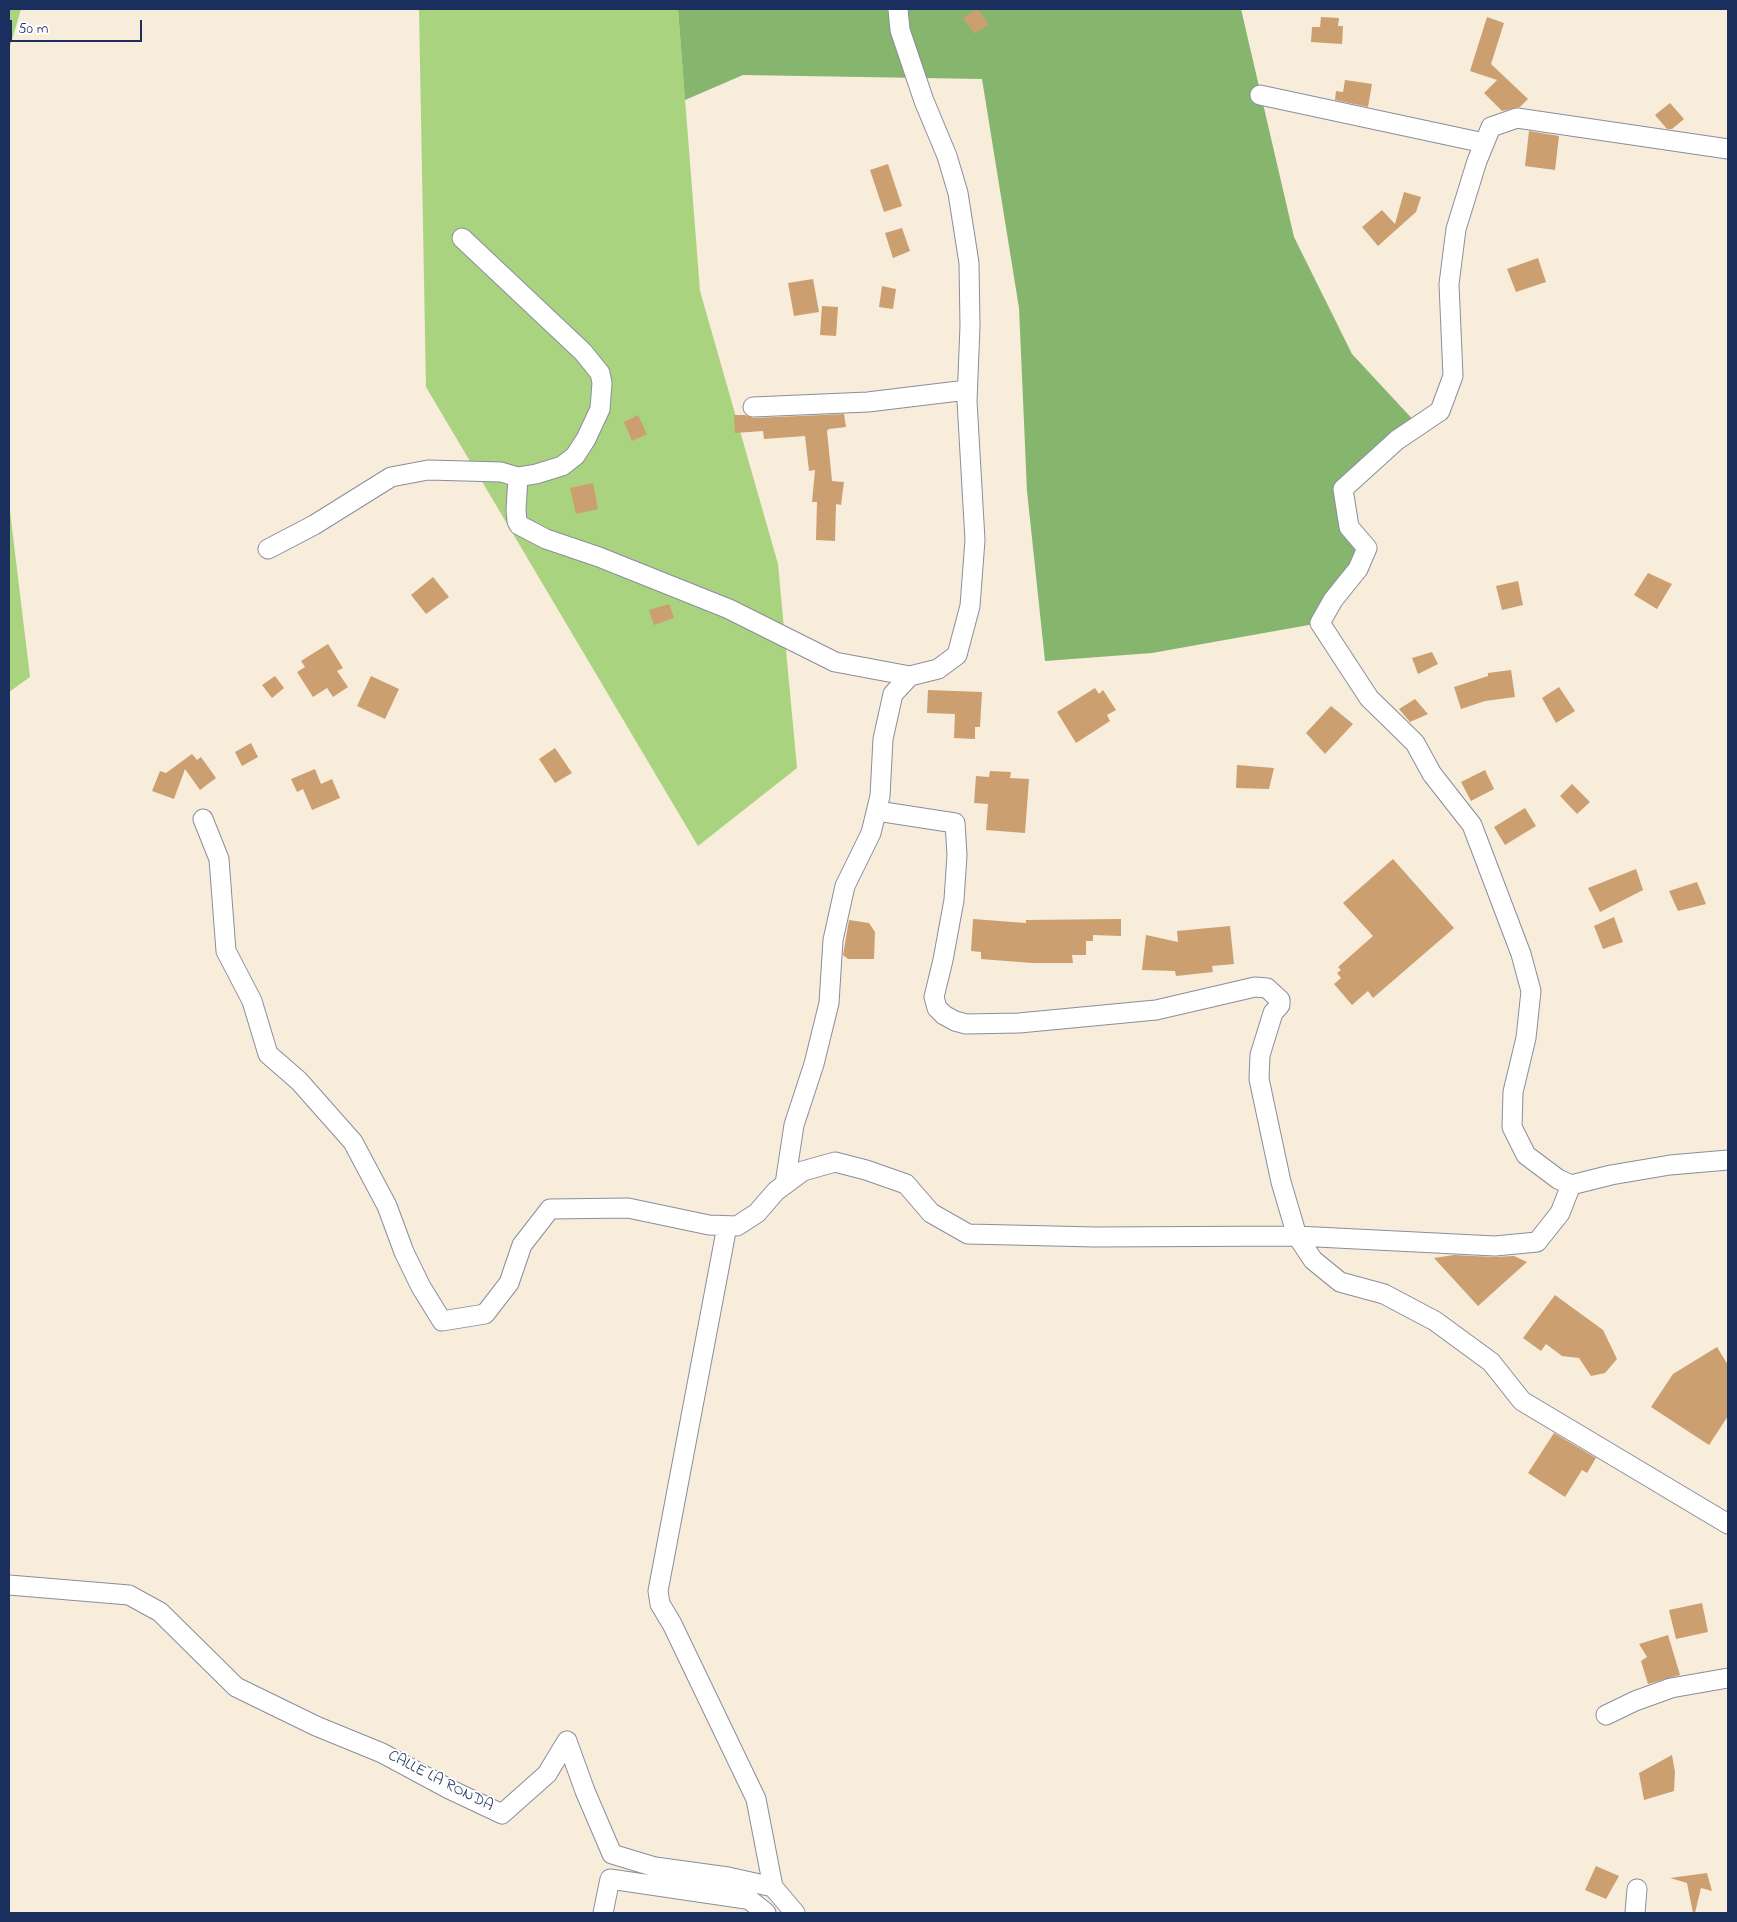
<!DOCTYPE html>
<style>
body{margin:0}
#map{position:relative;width:1737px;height:1922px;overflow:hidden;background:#f8ecdb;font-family:"Indie Flower",sans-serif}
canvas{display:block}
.frame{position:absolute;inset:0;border:10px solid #1b2f5e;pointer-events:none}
.scale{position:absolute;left:10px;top:20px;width:132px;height:22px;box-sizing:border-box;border:2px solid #1b2f5e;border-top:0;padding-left:6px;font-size:15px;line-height:18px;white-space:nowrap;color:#1b2f5e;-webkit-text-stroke:4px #fff;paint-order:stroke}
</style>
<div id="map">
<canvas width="1737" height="1922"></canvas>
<div class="frame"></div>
<div class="scale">50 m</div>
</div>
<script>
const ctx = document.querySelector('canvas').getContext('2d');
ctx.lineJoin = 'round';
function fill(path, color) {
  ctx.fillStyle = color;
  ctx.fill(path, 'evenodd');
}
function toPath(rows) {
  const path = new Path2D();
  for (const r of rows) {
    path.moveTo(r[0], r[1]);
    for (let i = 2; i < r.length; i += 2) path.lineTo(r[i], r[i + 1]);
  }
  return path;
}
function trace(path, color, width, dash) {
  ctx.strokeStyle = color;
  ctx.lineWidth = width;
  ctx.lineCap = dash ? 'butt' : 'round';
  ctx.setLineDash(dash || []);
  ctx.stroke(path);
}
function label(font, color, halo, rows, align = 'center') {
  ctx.font = font + ' "Indie Flower",sans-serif';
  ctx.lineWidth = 4;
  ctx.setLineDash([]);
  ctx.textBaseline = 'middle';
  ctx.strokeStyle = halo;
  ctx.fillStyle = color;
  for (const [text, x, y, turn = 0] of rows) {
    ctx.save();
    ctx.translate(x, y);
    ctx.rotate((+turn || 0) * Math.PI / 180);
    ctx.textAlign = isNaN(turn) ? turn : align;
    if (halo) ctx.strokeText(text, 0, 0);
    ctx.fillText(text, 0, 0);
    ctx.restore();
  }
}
const green = toPath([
 [9,9,21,9,9,50],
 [419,9,678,9,700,291,778,564,797,768,698,846,426,387],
 [9,503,30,677,9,692]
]);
const forest = toPath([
 [678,9,1241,9,1294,237,1352,354,1418,425,1343,489,1367,548,1320,623,1152,653,1045,661,1027,491,1019,308,982,79,743,75,685,100]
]);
const building = toPath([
 [978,9,989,24,975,34,963,18],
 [1321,17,1339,18,1338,26,1343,26,1342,44,1311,42,1312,27,1320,27],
 [1487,17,1504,23,1491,64,1528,99,1520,107,1502,111,1484,93,1497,80,1470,71],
 [1345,80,1372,84,1368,107,1335,100,1336,91,1343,92],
 [1670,103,1684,119,1672,129,1667,129,1655,115],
 [1529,131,1559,136,1555,170,1525,166],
 [888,164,902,206,884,212,870,170],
 [1404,192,1421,197,1416,212,1378,246,1362,227,1382,210,1395,224],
 [902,228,910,251,893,258,885,233],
 [1538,258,1546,282,1516,292,1507,269],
 [813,279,819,312,794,316,788,283],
 [882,286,896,289,893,309,879,307],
 [822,306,838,307,836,336,820,335],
 [844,414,846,427,829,429,827,431,832,481,844,482,841,505,836,504,835,541,816,540,817,502,812,502,815,470,809,471,805,436,764,439,763,431,735,433,734,415,745,415,753,418],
 [638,415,647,434,632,441,624,422],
 [593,483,598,509,576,514,570,488],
 [1648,573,1672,584,1657,609,1634,595],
 [433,577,449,597,426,614,411,595],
 [1518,581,1523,605,1502,610,1496,586],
 [669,604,674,618,654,625,649,610],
 [328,644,343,668,337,671,348,687,333,697,327,688,313,697,297,672,305,667,301,661],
 [1432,652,1438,664,1418,674,1412,658],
 [1511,670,1515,697,1485,701,1461,709,1454,687,1488,676,1488,673],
 [275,676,284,688,272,698,262,685],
 [371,676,399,689,385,719,357,706],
 [1559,687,1575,711,1556,723,1542,698],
 [1095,688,1099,694,1103,690,1116,710,1107,715,1110,721,1076,743,1057,712],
 [928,690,982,692,980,727,975,727,975,739,954,738,955,714,927,713],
 [1415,699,1428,714,1410,722,1399,709],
 [1331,706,1353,724,1325,754,1306,733],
 [251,743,258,757,242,766,235,752],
 [555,748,572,773,555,783,539,759],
 [192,754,197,760,201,757,216,778,200,790,185,769,174,799,152,791,160,771,166,773],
 [1237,765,1274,768,1269,789,1236,788],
 [315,769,321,784,332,779,340,798,312,810,303,789,297,792,291,779],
 [1485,770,1494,789,1471,801,1461,782],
 [990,771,1011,772,1010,778,1029,779,1025,833,986,830,988,804,974,803,976,776,989,777],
 [1572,784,1590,802,1577,814,1560,796],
 [1525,808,1536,826,1505,845,1494,827],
 [1393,859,1454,928,1373,998,1368,991,1352,1005,1334,984,1341,978,1337,973,1341,970,1338,967,1373,936,1343,903],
 [1636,869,1643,890,1600,912,1588,888],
 [1697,882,1706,904,1678,911,1669,891],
 [1614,917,1623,942,1603,949,1594,926],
 [973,919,1026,923,1026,920,1121,919,1121,936,1093,935,1093,941,1086,941,1086,955,1072,955,1073,963,1032,963,981,959,981,952,971,951],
 [849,920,869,923,875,932,874,959,848,959,843,955],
 [1230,926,1234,964,1212,966,1213,972,1176,976,1175,971,1142,970,1146,935,1178,942,1177,931],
 [1454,1255,1494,1257,1514,1256,1527,1262,1478,1306,1434,1258],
 [1555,1295,1603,1330,1617,1359,1605,1373,1591,1376,1579,1358,1562,1356,1546,1344,1541,1351,1523,1338],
 [1717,1347,1728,1365,1728,1416,1709,1445,1651,1407,1673,1374],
 [1554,1433,1596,1458,1587,1473,1582,1470,1565,1497,1528,1473],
 [1702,1603,1708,1632,1676,1639,1669,1610],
 [1668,1635,1680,1675,1648,1684,1641,1661,1647,1657,1639,1644],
 [1672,1755,1675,1772,1674,1791,1644,1800,1639,1773],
 [1596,1866,1619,1876,1606,1899,1585,1890],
 [1707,1873,1712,1891,1701,1888,1695,1913,1693,1913,1687,1883,1670,1878]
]);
const minor = toPath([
 [1260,95,1484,143],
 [462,238,583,352,600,373,602,383,600,409,586,439,575,456,562,466,536,474,518,477],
 [753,407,868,402,967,390],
 [268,549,314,525,391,477,428,470,501,472,518,477,516,510,517,521,519,525,546,539,599,557,729,609,835,662,910,676],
 [877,811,955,823,957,855,954,900,943,960,934,997,937,1008,944,1015,955,1021,966,1024,1019,1023,1156,1010,1255,987,1267,988,1280,1000,1280,1005,1273,1013,1260,1055,1259,1079,1281,1182,1297,1236,1313,1260,1340,1282,1384,1294,1435,1321,1491,1362,1522,1401,1728,1524],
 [203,819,219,859,226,951,252,1001,268,1054,299,1081,353,1142,387,1206,404,1252,421,1287,442,1321,485,1314,509,1283,522,1245,550,1209,628,1208,709,1225,737,1226,757,1213,776,1191,803,1171,835,1162,866,1170,906,1184,931,1213,968,1234,1095,1237,1297,1236,1495,1246,1537,1242,1560,1213,1571,1185,1611,1175,1670,1165,1728,1160],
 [785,1184,794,1125,814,1064,829,1003,833,940,845,886,871,833,880,796,883,739,893,694,910,676,938,669,957,655,970,606,975,540,967,401,970,326,969,263,958,193,947,156,924,101,900,30,898,9],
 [1571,1185,1558,1179,1526,1155,1512,1127,1513,1092,1526,1038,1531,991,1521,954,1472,825,1432,774,1415,743,1369,698,1320,623,1333,600,1358,569,1367,548,1349,527,1343,489,1397,440,1440,411,1453,376,1449,284,1456,229,1477,161,1491,127,1517,118,1728,149],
 [727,1226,658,1591,660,1604,672,1624,756,1799,773,1887],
 [9,1585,129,1595,160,1612,236,1687,316,1726,382,1753,449,1789,502,1814,547,1774,567,1741],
 [1606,1715,1635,1701,1671,1688,1728,1678],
 [567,1741,585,1791,612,1854,655,1867,728,1877,773,1887,795,1913],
 [603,1913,610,1879,746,1899,751,1901,766,1913],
 [1635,1913,1637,1889]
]);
const streetNames = [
 ["CALLE LA RONDA",440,1782,27]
];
fill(green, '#a9d37f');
fill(forest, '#86b56e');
fill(building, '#cb9f70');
trace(minor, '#8a8e9c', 21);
trace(minor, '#fff', 19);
label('16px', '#1b2f5e', '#fff', streetNames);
</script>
